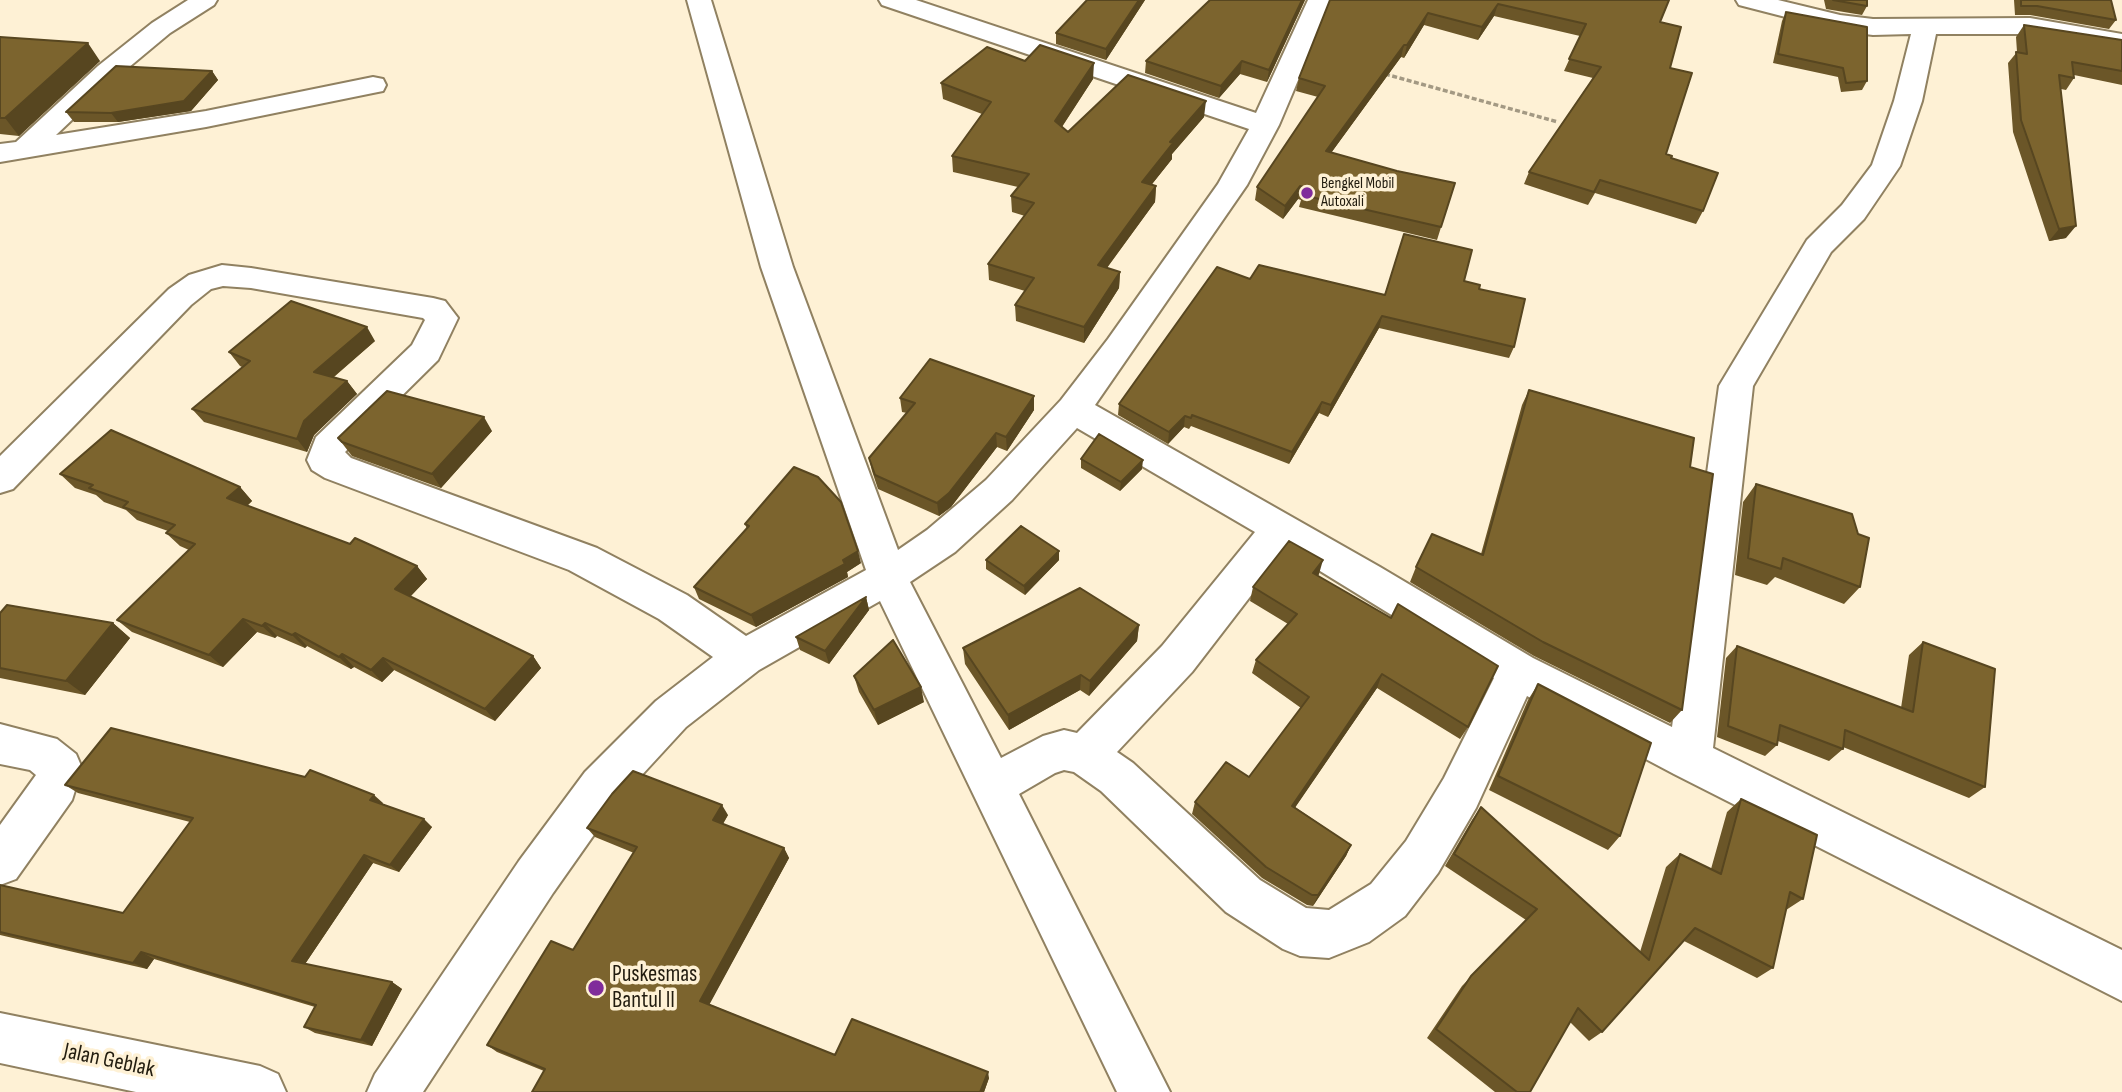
<!DOCTYPE html>
<style>
body{margin:0}
canvas{display:block;background:#fef1d5}
</style>
<canvas width="2122" height="1092"></canvas>
<script>
const ctx = document.querySelector('canvas').getContext('2d');
ctx.lineJoin = 'round';
function toPath(rows) {
  const path = new Path2D();
  for (const r of rows) {
    path.moveTo(r[0], r[1]);
    for (let i = 2; i < r.length; i += 2) path.lineTo(r[i], r[i + 1]);
  }
  return path;
}
function trace(path, color, width, dash) {
  ctx.strokeStyle = color;
  ctx.lineWidth = width;
  ctx.lineCap = dash ? 'butt' : 'round';
  ctx.setLineDash(dash || []);
  ctx.stroke(path);
}
function fill(path, color) {
  ctx.fillStyle = color;
  ctx.fill(path, 'evenodd');
}
function label(font, color, halo, rows, align = 'center') {
  ctx.font = font + ' "Sofia Sans Condensed",sans-serif';
  ctx.lineWidth = 7;
  ctx.setLineDash([]);
  ctx.textBaseline = 'middle';
  ctx.strokeStyle = halo;
  ctx.fillStyle = color;
  for (const [text, x, y, turn = 0] of rows) {
    ctx.save();
    ctx.translate(x, y);
    ctx.rotate((+turn || 0) * Math.PI / 180);
    ctx.textAlign = isNaN(turn) ? turn : align;
    if (halo) ctx.strokeText(text, 0, 0);
    ctx.fillText(text, 0, 0);
    ctx.restore();
  }
}
const path = toPath([
 [1385,74,1558,122]
]);
const minor = toPath([
 [188,0,217,0,214,5,170,33,116,78,56,135,206,111,373,77,383,79,386,85,383,91,373,93,206,127,0,162,0,144,16,142,98,66,152,23,188,0],
 [687,0,711,0,793,267,898,550,927,530,986,480,1061,400,1108,339,1218,184,1249,129,882,5,879,0,916,0,1256,113,1308,0,1332,0,1279,125,1247,185,1095,405,1380,567,1533,658,1672,727,1719,386,1807,240,1842,205,1872,165,1894,101,1911,34,1873,35,1840,31,1739,5,1736,0,1778,0,1840,15,1873,19,2030,18,2122,34,2122,50,2030,34,1936,34,1922,101,1900,166,1864,219,1831,252,1753,386,1713,748,2122,950,2122,1001,1674,774,1527,696,1476,808,1438,873,1405,916,1369,942,1329,958,1300,956,1283,949,1226,912,1101,791,1074,772,1064,770,1055,773,1019,794,1170,1092,1117,1092,880,601,759,670,686,727,617,802,553,893,423,1092,367,1092,375,1074,519,861,585,772,656,701,713,657,659,619,569,570,325,478,312,470,307,460,316,437,412,345,425,320,423,318,251,288,223,286,211,289,191,305,13,489,0,493,0,456,169,289,189,275,222,265,251,268,433,298,445,301,458,318,438,360,345,452,351,458,597,548,687,595,746,636,866,570,761,267,687,0],
 [1077,428,1255,532,1162,646,1077,733,1064,730,1043,736,1001,758,910,582,955,552,1012,500,1077,428],
 [1286,550,1494,678,1444,778,1406,841,1371,884,1329,910,1306,908,1260,880,1133,763,1117,752,1192,672,1286,550],
 [0,724,57,739,76,754,82,768,72,800,16,879,0,885,0,825,36,775,30,770,0,764,0,724],
 [0,1013,260,1066,278,1074,286,1092,136,1092,0,1063,0,1013]
]);
const wall = toPath([
 [1087,0,1145,0,1106,60,1056,44,1056,33],
 [1305,0,1267,82,1240,74,1219,98,1145,73,1146,61],
 [1330,0,1669,0,1660,22,1670,68,1666,154,1671,158,1703,211,1696,224,1595,193,1588,205,1524,184,1529,172,1593,78,1564,71,1580,36,1494,16,1478,40,1424,25,1404,58,1401,57,1331,153,1397,171,1455,183,1437,240,1299,207,1301,200,1298,199,1283,219,1255,200,1257,187,1318,97,1296,91,1299,78],
 [1824,0,1867,0,1867,6,1862,15,1826,9],
 [2014,0,2111,0,2116,20,2109,29,2030,15,2015,15],
 [1786,12,1867,81,1862,90,1841,92,1838,77,1773,63,1782,21],
 [2024,25,2122,40,2122,85,2074,75,2074,78,2066,90,2061,89,2066,238,2049,241,2013,132,2008,63,2017,52,2016,37],
 [0,37,100,61,19,136,0,134],
 [1025,61,1093,79,1062,127,1068,132,1204,117,1172,154,1172,159,1152,184,1156,186,1155,202,1107,268,1120,272,1119,288,1084,343,1016,321,1015,305,1025,291,989,280,988,264,1025,216,1012,212,1011,196,1018,187,953,172,952,156,982,114,943,99,941,83],
 [212,71,218,80,191,111,118,122,74,122,66,112],
 [1250,279,1385,295,1464,281,1479,289,1514,347,1509,358,1379,328,1328,417,1319,413,1289,464,1191,426,1189,429,1184,427,1168,444,1118,415,1119,404],
 [375,341,334,377,347,381,357,394,314,435,307,452,204,422,192,409,242,367,240,366,229,352],
 [1529,390,1690,467,1682,710,1670,723,1534,656,1410,582,1416,567,1481,554,1522,405],
 [1034,396,1034,410,1007,451,997,447,951,507,939,516,878,489,872,471,869,458,907,413,902,412,900,398],
 [492,431,441,488,352,456,338,438],
 [1081,459,1142,469,1120,491,1081,468],
 [60,474,240,487,252,501,247,506,350,544,417,566,427,579,410,597,533,656,541,668,495,721,394,670,382,682,354,667,351,669,307,646,305,648,277,636,275,638,257,632,223,667,132,632,117,620,189,550,180,546,166,533,168,531,137,520,126,510,104,502,96,495,75,488],
 [1756,484,1860,587,1844,604,1775,577,1767,585,1735,575,1743,502],
 [745,524,861,563,847,572,848,577,756,627,699,599,694,587,747,529],
 [1059,551,1059,560,1025,595,986,569,986,560],
 [1319,574,1318,576,1468,727,1460,739,1377,688,1295,807,1351,845,1346,856,1313,906,1307,905,1262,878,1192,814,1195,802,1249,777,1301,708,1252,673,1256,660,1288,624,1250,601,1253,587],
 [866,597,869,610,829,664,800,650,796,637],
 [0,613,113,623,130,638,85,695,0,678],
 [1139,625,1137,641,1089,696,1080,690,1009,730,965,664,963,648],
 [1923,642,1985,787,1969,798,1843,747,1843,749,1829,761,1778,741,1777,745,1765,756,1717,737,1726,658,1737,646,1901,708,1909,655],
 [854,676,924,702,878,725,859,692],
 [1538,684,1620,836,1608,850,1489,790,1528,700],
 [65,785,383,803,382,804,432,827,399,872,373,863,305,964,392,982,402,989,372,1046,315,1033,304,1027,315,1007,154,959,147,969,0,935,0,885,123,913,190,822,78,793],
 [1741,799,1803,899,1786,910,1773,968,1757,978,1684,941,1602,1032,1589,1041,1570,1022,1530,1092,1495,1092,1427,1038,1462,986,1526,920,1445,866,1472,820,1481,807,1640,952,1666,867,1680,854,1711,869,1727,812],
 [728,815,723,824,784,848,789,858,709,1004,835,1055,989,1078,984,1092,532,1092,544,1071,497,1052,487,1045,573,950,634,853,595,837,587,828]
]);
const shadedWall = toPath([
 [1139,0,1145,0,1106,60,1106,49],
 [1302,0,1305,0,1267,82,1269,70],
 [1498,4,1494,16,1478,40,1482,27],
 [1428,13,1424,25,1404,58,1407,45],
 [88,43,100,61,19,136,5,118],
 [1404,45,1401,57,1323,164,1326,151],
 [1242,61,1240,74,1219,98,1221,86],
 [1094,63,1093,79,1055,137,1055,121],
 [212,71,218,80,191,111,118,122,111,113],
 [1206,101,1204,117,1172,154,1172,159,1141,198,1142,182,1170,142],
 [1156,186,1155,202,1097,281,1098,265],
 [1300,186,1298,199,1283,219,1285,206],
 [2076,226,2066,238,2049,241,2059,229],
 [1120,272,1119,288,1084,343,1084,327],
 [1382,316,1379,328,1328,417,1331,405],
 [367,327,375,341,324,385,314,372],
 [347,381,357,394,314,435,307,452,297,439,304,421],
 [1034,396,1034,410,1007,451,1006,437],
 [1322,402,1319,413,1289,464,1292,452],
 [1185,416,1184,427,1168,444,1169,432],
 [484,417,492,431,441,488,432,474],
 [996,433,997,447,951,507,939,516,937,503],
 [1143,460,1142,469,1120,491,1121,482],
 [240,487,252,501,240,512,227,498],
 [858,551,861,563,847,572,848,577,756,627,751,615],
 [1059,551,1059,560,1025,595,1024,586],
 [1323,560,1319,574,1309,587,1313,573],
 [417,566,427,579,405,602,395,589],
 [866,597,869,610,829,664,825,651],
 [243,619,257,632,223,667,209,655],
 [113,623,130,638,85,695,66,681],
 [265,623,277,636,275,638,262,626],
 [1139,625,1137,641,1089,696,1090,681],
 [295,633,307,646,305,648,292,635],
 [342,654,354,667,351,669,339,657],
 [533,656,541,668,495,721,485,709],
 [383,658,394,670,382,682,371,670],
 [1382,674,1377,688,1288,818,1292,806],
 [1081,675,1080,690,1009,730,1008,715],
 [921,687,924,702,878,725,874,710],
 [374,795,383,803,379,808,370,800],
 [722,805,728,815,719,830,713,820],
 [424,819,432,827,399,872,390,865],
 [1351,845,1346,856,1313,906,1318,895],
 [784,848,789,858,707,1009,700,1001],
 [364,855,373,863,303,967,292,961],
 [141,952,154,959,147,969,133,963],
 [392,982,402,989,372,1046,361,1040],
 [988,1072,989,1078,984,1092,980,1092]
]);
const building = toPath([
 [1087,0,1139,0,1106,49,1056,33,1087,0],
 [1210,0,1302,0,1269,70,1242,61,1221,86,1146,61,1210,0],
 [1330,0,1669,0,1660,22,1681,27,1670,68,1692,73,1666,154,1672,156,1671,158,1718,173,1703,211,1600,180,1594,192,1529,172,1601,67,1569,59,1586,24,1498,4,1482,27,1428,13,1407,45,1404,45,1326,151,1397,171,1455,183,1441,227,1302,195,1306,188,1300,186,1285,206,1257,187,1325,86,1299,78,1330,0],
 [1833,0,1867,0,1867,6,1833,0],
 [2021,0,2111,0,2116,20,2037,6,2021,6,2021,0],
 [1786,12,1867,27,1867,81,1846,83,1843,68,1778,54,1786,12],
 [2024,25,2122,40,2122,71,2072,62,2074,78,2059,75,2076,226,2059,229,2021,120,2016,52,2027,54,2024,25],
 [0,37,88,43,5,118,0,118,0,37],
 [1040,45,1094,63,1055,121,1068,132,1128,75,1206,101,1170,142,1173,143,1142,182,1156,186,1098,265,1120,272,1084,327,1015,305,1034,278,988,264,1034,203,1011,196,1029,174,952,156,991,102,941,83,987,47,1025,61,1040,45],
 [116,66,212,71,184,101,111,113,66,112,116,66],
 [1404,234,1472,250,1464,281,1480,285,1479,289,1525,299,1514,347,1382,316,1331,405,1322,402,1292,452,1192,415,1191,418,1185,416,1169,432,1119,404,1217,267,1250,279,1259,265,1385,295,1404,234],
 [291,301,367,327,314,372,347,381,304,421,297,439,192,409,250,361,229,352,291,301],
 [930,359,1034,396,1006,437,996,433,949,493,937,503,875,475,869,458,915,403,900,398,930,359],
 [1529,390,1694,438,1690,467,1713,474,1682,710,1543,642,1416,567,1432,534,1483,555,1529,390],
 [387,391,484,417,432,474,342,442,338,438,387,391],
 [111,430,240,487,227,498,350,544,355,538,417,566,395,589,533,656,485,709,383,658,371,670,342,654,339,657,295,633,292,635,265,623,262,626,243,619,209,655,117,620,195,544,166,533,175,525,123,507,128,502,89,488,93,485,60,474,111,430],
 [1099,434,1143,460,1121,482,1081,459,1099,434],
 [794,467,818,477,841,502,858,551,843,560,845,564,751,615,694,587,749,526,745,524,794,467],
 [1756,484,1852,514,1858,534,1869,538,1860,587,1783,558,1781,569,1748,558,1756,484],
 [1021,526,1059,551,1024,586,986,560,1021,526],
 [1289,541,1323,560,1313,573,1391,618,1398,604,1498,666,1468,727,1382,674,1292,806,1351,845,1318,895,1312,895,1266,867,1195,802,1226,762,1249,777,1309,697,1256,660,1297,614,1253,587,1289,541],
 [1080,588,1139,625,1090,681,1081,675,1008,715,963,648,1080,588],
 [866,597,825,651,796,637,866,597],
 [7,605,113,623,66,681,0,668,0,613,7,605],
 [893,640,921,687,874,710,854,676,893,640],
 [1923,642,1995,669,1985,787,1845,730,1843,749,1780,725,1777,745,1728,726,1737,646,1913,712,1923,642],
 [1538,684,1651,743,1620,836,1498,776,1538,684],
 [111,728,305,777,310,770,374,795,370,800,424,819,390,865,364,855,292,961,392,982,361,1040,304,1027,316,1005,141,952,133,963,0,932,0,885,123,913,193,818,65,785,111,728],
 [633,771,722,805,713,820,784,848,700,1001,835,1055,852,1019,988,1072,980,1092,532,1092,545,1069,487,1045,551,941,573,950,637,847,587,828,612,794,633,771],
 [1741,799,1817,835,1803,899,1790,892,1773,968,1695,928,1602,1032,1578,1008,1530,1092,1517,1092,1436,1029,1471,976,1537,909,1454,854,1481,807,1649,960,1680,854,1721,874,1741,799]
]);
const markers = [
 [1307,193,7,"#802c9b"],
 [596,988,9,"#802c9b"]
];
const farPoinames = [
 ["Bengkel Mobil",1321,184],
 ["Autoxali",1321,202]
];
const nearPoinames = [
 ["Puskesmas",612,975],
 ["Bantul II",612,1001]
];
const nearStreetnames = [
 ["Jalan Geblak",109,1061,12]
];
trace(minor, '#908161', 4);
trace(path, '#a39983', 3.5, [5, 2.5]);
fill(minor, '#fff');
fill(wall, '#6b5628');
fill(shadedWall, '#574620');
fill(building, '#7c642e');
trace(building, '#574620', 2);
for (const [x, y, r, color] of markers) {
  const dot = new Path2D();
  dot.arc(x, y, r, 0, 2 * Math.PI);
  ctx.fillStyle = color;
  ctx.fill(dot);
  trace(dot, '#fef1d5', 2.5);
}
label('16px', '#221c0f', '#fef1d5', farPoinames, 'left');
label('23px', '#221c0f', '#fef1d5', nearPoinames, 'left');
label('23px', '#221c0f', '#fef1d5', nearStreetnames);
</script>
